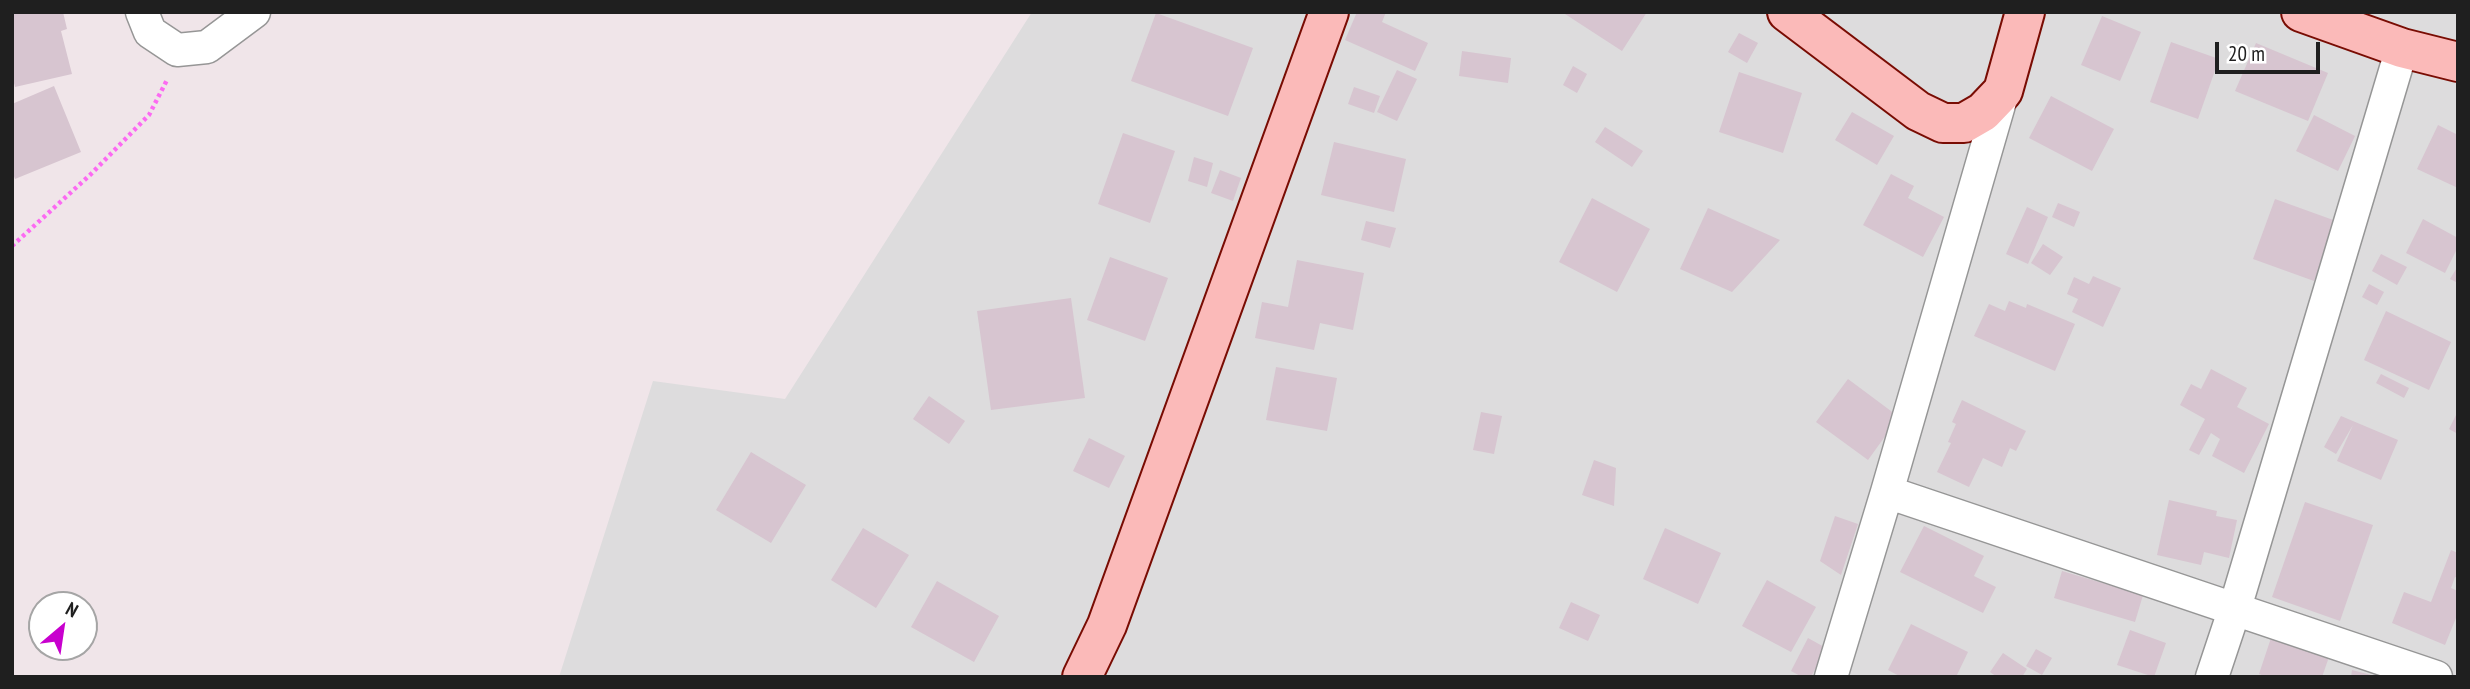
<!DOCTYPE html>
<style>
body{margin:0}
#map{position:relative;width:2470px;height:689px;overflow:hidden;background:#f0e5e9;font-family:"PT Sans Narrow",sans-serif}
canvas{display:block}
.frame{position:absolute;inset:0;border:14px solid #1f1f1f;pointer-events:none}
.north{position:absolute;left:28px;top:591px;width:70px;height:70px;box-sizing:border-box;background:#fff;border:2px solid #a5a5a5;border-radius:50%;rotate:29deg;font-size:19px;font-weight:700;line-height:28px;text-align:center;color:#1f1f1f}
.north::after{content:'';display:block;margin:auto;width:24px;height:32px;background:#c800ce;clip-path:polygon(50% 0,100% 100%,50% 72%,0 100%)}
.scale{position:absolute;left:2215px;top:42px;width:105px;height:32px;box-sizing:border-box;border:4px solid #1f1f1f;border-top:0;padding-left:9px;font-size:21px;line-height:24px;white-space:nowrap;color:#1f1f1f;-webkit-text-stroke:5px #fff;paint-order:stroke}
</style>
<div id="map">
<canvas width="2470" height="689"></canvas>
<div class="frame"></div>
<div class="north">N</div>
<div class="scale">20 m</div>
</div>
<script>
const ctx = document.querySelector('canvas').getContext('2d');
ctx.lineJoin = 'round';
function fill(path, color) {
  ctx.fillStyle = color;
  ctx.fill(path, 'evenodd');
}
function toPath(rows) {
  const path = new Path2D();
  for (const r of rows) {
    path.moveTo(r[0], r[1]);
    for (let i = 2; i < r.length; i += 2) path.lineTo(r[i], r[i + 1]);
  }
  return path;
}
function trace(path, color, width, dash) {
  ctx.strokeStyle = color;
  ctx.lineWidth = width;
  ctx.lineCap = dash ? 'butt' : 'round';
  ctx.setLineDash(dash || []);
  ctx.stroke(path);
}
const residential = toPath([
 [1032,12,2458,12,2458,677,559,677,653,381,785,399]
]);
const building = toPath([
 [12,12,63,12,67,29,61,31,72,74,15,87,12,75],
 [1357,12,1386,12,1382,22,1428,43,1415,71,1345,40],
 [1566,12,1647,12,1622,51,1565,14],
 [1156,13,1253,48,1228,116,1131,81],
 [2102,16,2141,32,2120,81,2081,65],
 [1739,33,1758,43,1747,63,1728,52],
 [2171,42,2219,59,2198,119,2150,102],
 [2256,43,2328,73,2308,121,2235,91],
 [1462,51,1511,58,1508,83,1459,76],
 [1573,66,1587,74,1577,93,1563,85],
 [1397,70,1417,79,1397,121,1377,112],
 [1739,72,1802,93,1783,153,1719,132],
 [54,86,81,152,15,179,12,171,12,104],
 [1354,87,1380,96,1374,113,1348,104],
 [2051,96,2114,129,2092,171,2029,138],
 [1852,112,1894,136,1877,165,1835,140],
 [2314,115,2355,136,2338,171,2296,151],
 [2438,125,2458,135,2458,188,2417,169],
 [1605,127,1643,151,1632,167,1595,142],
 [1123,133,1175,151,1150,223,1098,204],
 [1334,142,1406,159,1394,212,1321,195],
 [1194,157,1213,163,1207,187,1188,181],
 [1220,170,1241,178,1233,201,1211,193],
 [1891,174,1914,186,1908,198,1944,217,1923,257,1863,225],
 [1592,198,1650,229,1617,292,1559,262],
 [2275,199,2336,221,2314,281,2253,259],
 [2058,203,2080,212,2074,227,2052,217],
 [2027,207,2048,217,2028,264,2006,254],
 [1708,208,1780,240,1732,292,1680,269],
 [2423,219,2458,238,2458,247,2445,273,2406,253],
 [1366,221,1396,228,1390,248,1361,240],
 [2043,244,2063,257,2050,275,2031,263],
 [2381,254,2407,267,2397,285,2372,271],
 [1110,257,1168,278,1145,341,1087,320],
 [1297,260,1364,273,1353,330,1320,323,1314,350,1255,338,1262,302,1288,307],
 [2458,266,2458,283,2450,279],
 [2093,276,2121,288,2103,327,2072,312,2078,299,2067,294,2074,277,2089,284],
 [2369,284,2384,292,2377,305,2362,297],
 [1071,298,1085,398,991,410,977,311],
 [2009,301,2026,308,2027,304,2075,324,2055,371,1974,336,1989,304,2005,311],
 [2386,311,2451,342,2429,390,2364,360],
 [1276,367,1337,378,1327,431,1266,420],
 [2211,369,2247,388,2237,407,2269,424,2244,473,2212,456,2220,439,2211,433,2199,455,2189,450,2205,419,2180,405,2191,384,2201,389],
 [2381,374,2409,388,2404,398,2376,383],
 [1848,379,1899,417,1868,460,1816,422],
 [929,396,965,421,949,444,913,419],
 [1962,400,2026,431,2016,451,2010,448,2002,467,1983,458,1969,487,1937,472,1951,443,1948,442,1956,424,1952,422],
 [2458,411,2458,434,2449,429],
 [1481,412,1502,416,1494,454,1473,450],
 [2341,416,2398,440,2381,480,2337,461,2353,425,2336,454,2324,447],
 [1089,438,1125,456,1109,488,1073,471],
 [751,452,806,485,771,543,716,510],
 [1594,460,1616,468,1614,506,1582,495],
 [2169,500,2217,511,2216,516,2237,520,2229,558,2204,552,2201,565,2157,555],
 [2305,502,2373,525,2340,621,2272,597],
 [1835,516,1858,524,1841,575,1820,561],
 [1924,526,1984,556,1974,576,1996,587,1983,613,1900,572],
 [863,528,909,555,876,608,831,580],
 [1665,528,1721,553,1698,604,1643,579],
 [2451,550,2458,553,2458,578,2455,577,2451,588,2458,591,2458,613,2445,645,2392,623,2404,592,2431,602],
 [2062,571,2143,595,2135,622,2054,598],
 [1767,580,1816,607,1791,652,1742,626],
 [937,581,999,616,974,662,911,627],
 [1571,602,1600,615,1588,641,1559,628],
 [1911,624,1968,652,1956,677,1901,677,1888,670],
 [2130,630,2166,643,2154,677,2117,665],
 [1808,638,1826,648,1811,677,1802,677,1791,671],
 [2271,638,2329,657,2322,677,2267,677,2259,674],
 [2036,649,2052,658,2042,675,2026,666],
 [2003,653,2027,669,2022,677,1997,677,1990,672],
 [2352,670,2375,676,2375,677,2351,677]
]);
const path = toPath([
 [12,246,90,175,149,115,167,80]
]);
const minor = toPath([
 [142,12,150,32,177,50,207,47,254,12],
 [1887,492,2436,677],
 [1831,677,1887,492,2003,91],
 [2212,677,2235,608,2402,48]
]);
const secondary = toPath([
 [1787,12,1918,111,1943,123,1964,123,1983,112,2003,91,2025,12],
 [2301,12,2402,48,2458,62],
 [1082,677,1107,625,1329,12]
]);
fill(residential, '#dddcdd');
fill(building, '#d7c5d0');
trace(minor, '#969696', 35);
trace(secondary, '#790c03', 42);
trace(path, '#fc6af2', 4.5, [3.5, 3.5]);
trace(minor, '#fff', 32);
trace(secondary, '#fbbab9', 38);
</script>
